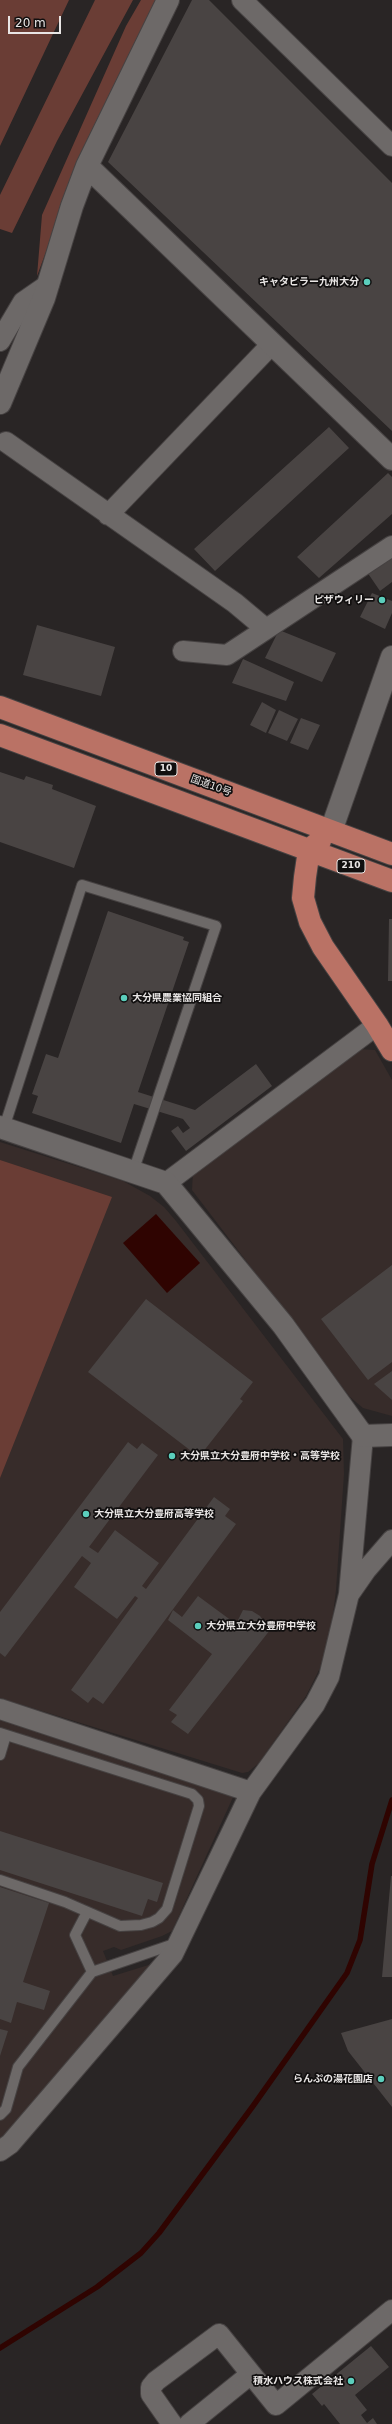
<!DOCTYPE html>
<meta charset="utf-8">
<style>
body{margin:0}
#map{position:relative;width:392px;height:2424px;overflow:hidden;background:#292525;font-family:"DejaVu Sans",sans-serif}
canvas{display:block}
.scale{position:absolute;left:8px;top:16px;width:53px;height:18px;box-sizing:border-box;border:2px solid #e9e6e5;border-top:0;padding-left:5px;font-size:12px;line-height:14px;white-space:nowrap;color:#e9e6e5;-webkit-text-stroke:3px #110f0f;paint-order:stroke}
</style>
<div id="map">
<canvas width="392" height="2424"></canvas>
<div class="scale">20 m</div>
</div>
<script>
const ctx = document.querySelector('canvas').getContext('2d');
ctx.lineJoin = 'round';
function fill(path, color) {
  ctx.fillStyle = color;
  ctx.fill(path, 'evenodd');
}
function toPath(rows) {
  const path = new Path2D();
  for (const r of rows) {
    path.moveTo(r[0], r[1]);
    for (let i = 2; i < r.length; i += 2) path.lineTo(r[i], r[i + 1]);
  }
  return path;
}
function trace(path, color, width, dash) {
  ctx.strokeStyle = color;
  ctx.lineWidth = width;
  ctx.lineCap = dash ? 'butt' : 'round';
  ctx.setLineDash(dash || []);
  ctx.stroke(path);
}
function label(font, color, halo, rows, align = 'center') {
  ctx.font = font + ' "DejaVu Sans","Noto Sans JP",sans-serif';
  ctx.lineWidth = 3.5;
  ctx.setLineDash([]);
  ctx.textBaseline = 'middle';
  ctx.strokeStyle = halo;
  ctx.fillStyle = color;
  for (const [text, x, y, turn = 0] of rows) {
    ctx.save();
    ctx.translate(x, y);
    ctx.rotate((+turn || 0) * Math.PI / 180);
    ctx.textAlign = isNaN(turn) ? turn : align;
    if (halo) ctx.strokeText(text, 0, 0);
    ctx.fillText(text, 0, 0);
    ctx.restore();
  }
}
const built = toPath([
 [357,1049,375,1050,392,1080,392,1416,363,1408,350,1397,192,1190,193,1171],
 [0,1142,123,1181,150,1196,164,1207,176,1221,343,1439,344,1474,336,1590,331,1631,322,1664,306,1696,259,1763,248,1772,242,1773,0,1698],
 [0,1717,234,1795,172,1931,162,1936,121,1950,114,1947,103,1951,113,1976,155,1963,0,2140]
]);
const green = toPath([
 [0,0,69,0,0,146],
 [95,0,133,0,57,141,12,233,0,229,0,195],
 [141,0,166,0,79,163,37,276,42,215,126,26],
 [0,1160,112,1197,0,1478]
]);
const water = toPath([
 [156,1214,200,1263,167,1293,123,1243]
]);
const stream = toPath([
 [0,2348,97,2287,141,2253,159,2233,253,2106,347,1973,360,1940,372,1864,392,1800]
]);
const building = toPath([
 [192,0,209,0,392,183,392,431,108,162],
 [329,427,349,448,215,571,194,549],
 [388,473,392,477,392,514,319,578,297,557],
 [392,555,392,582,380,591,367,572],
 [372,593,392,601,392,613,385,629,360,617],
 [37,625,115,647,101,696,23,675],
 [279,630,336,653,322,682,265,658],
 [243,659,294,682,286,701,232,683],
 [262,702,276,710,266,733,250,725],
 [279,710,298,719,287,741,268,733],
 [301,718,320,725,308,750,290,743],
 [0,772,24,780,26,776,53,785,52,789,96,806,74,868,0,842],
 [108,911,184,937,183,940,189,942,138,1092,195,1110,256,1064,272,1086,186,1151,171,1131,178,1126,183,1133,190,1128,183,1119,134,1104,121,1143,32,1113,38,1096,32,1094,46,1054,58,1058],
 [389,919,392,919,392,981,388,981],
 [392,1265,392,1362,368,1380,321,1319],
 [146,1299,253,1382,240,1399,243,1401,199,1457,88,1372],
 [392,1371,392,1400,374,1384],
 [128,1442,137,1449,142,1443,158,1455,89,1547,98,1553,115,1530,159,1563,142,1586,146,1589,214,1497,230,1509,225,1516,236,1524,103,1704,93,1697,88,1703,71,1690,138,1598,135,1596,117,1619,74,1587,91,1563,82,1556,5,1657,0,1653,0,1612],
 [198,1596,236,1624,243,1610,252,1611,260,1616,270,1630,188,1734,171,1722,177,1715,169,1710,212,1654,168,1620,173,1610,182,1617],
 [0,1831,163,1883,157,1902,148,1899,142,1916,0,1870],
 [391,1876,392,1876,392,1977,382,1977],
 [0,1887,49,1903,23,1982,50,1991,44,2010,17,2002,11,2023,0,2019],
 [392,2019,392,2107,348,2051,341,2033],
 [0,2029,8,2031,0,2056],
 [371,2346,389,2367,355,2395,367,2410,361,2415,367,2423,373,2418,377,2424,340,2424,324,2404,322,2406,312,2394]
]);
const service = toPath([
 [4,1128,82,885,216,926,133,1172],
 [0,1733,192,1794,198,1800,199,1806,167,1909,159,1918,152,1922,141,1925,120,1926,65,1902,0,1880],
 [0,1755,6,1735],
 [87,1912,75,1935,92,1972],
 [0,2115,6,2109,18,2067,92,1972,177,1943]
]);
const minor = toPath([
 [242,0,392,146],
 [0,341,23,302,49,284],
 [6,442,235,603,266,629],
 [108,515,271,345],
 [183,651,227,655,392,546],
 [166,1183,377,1025],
 [350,1593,366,1570,392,1540],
 [0,1709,251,1792],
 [0,2151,10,2144,173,1954,251,1792,315,1704,329,1677,349,1594,363,1436],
 [172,2424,151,2394,151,2387,156,2381,219,2334,276,2405,392,2310],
 [189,2424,251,2374]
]);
const tertiary = toPath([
 [87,166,392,459],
 [0,403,44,298,72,206,87,166,168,0],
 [331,831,392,657],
 [0,1127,166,1183,283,1325,363,1436,392,1435]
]);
const trunk = toPath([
 [0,707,392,854],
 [0,735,392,881],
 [320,841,309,850,305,877,303,898,310,922,323,947,377,1025,392,1050]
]);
const markers = [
 [367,282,4,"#5bcebc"],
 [382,600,4,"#5bcebc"],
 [124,998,4,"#5bcebc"],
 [172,1456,4,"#5bcebc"],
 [86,1514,4,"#5bcebc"],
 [198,1626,4,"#5bcebc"],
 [381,2079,4,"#5bcebc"],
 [351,2381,4,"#5bcebc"]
];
const shields = [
 [166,769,22],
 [351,866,28]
];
const shieldNames = [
 ["10",166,769],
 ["210",351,866]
];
const poiNames = [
 ["キャタピラー九州大分",359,282],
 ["ピザウィリー",374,600],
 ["大分県農業協同組合",132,998,"left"],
 ["大分県立大分豊府中学校・高等学校",180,1456,"left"],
 ["大分県立大分豊府高等学校",94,1514,"left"],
 ["大分県立大分豊府中学校",206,1626,"left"],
 ["らんぷの湯花園店",373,2079],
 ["積水ハウス株式会社",343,2381]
];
const streetNames = [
 ["国道10号",211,786,20]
];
fill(built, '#372c2a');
fill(green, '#6a3d35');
fill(water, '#2f0401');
trace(stream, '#2f0401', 5.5);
fill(building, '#494443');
trace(service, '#464242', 12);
trace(minor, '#464242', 22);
trace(tertiary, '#464242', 24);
trace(trunk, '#464242', 24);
trace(service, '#6d6968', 10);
trace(minor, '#6d6968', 20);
trace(tertiary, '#6d6968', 22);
trace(trunk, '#ba7265', 22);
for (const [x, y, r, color] of markers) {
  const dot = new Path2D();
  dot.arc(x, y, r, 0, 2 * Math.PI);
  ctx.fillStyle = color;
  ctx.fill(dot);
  trace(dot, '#110f0f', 1.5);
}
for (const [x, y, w] of shields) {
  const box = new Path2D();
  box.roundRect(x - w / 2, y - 7, w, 14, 3);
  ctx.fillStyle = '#110f0f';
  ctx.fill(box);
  trace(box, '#e9e6e5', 1);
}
label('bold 9px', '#e9e6e5', null, shieldNames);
label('bold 10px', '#e9e6e5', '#110f0f', poiNames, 'right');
label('10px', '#e9e6e5', '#110f0f', streetNames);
</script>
